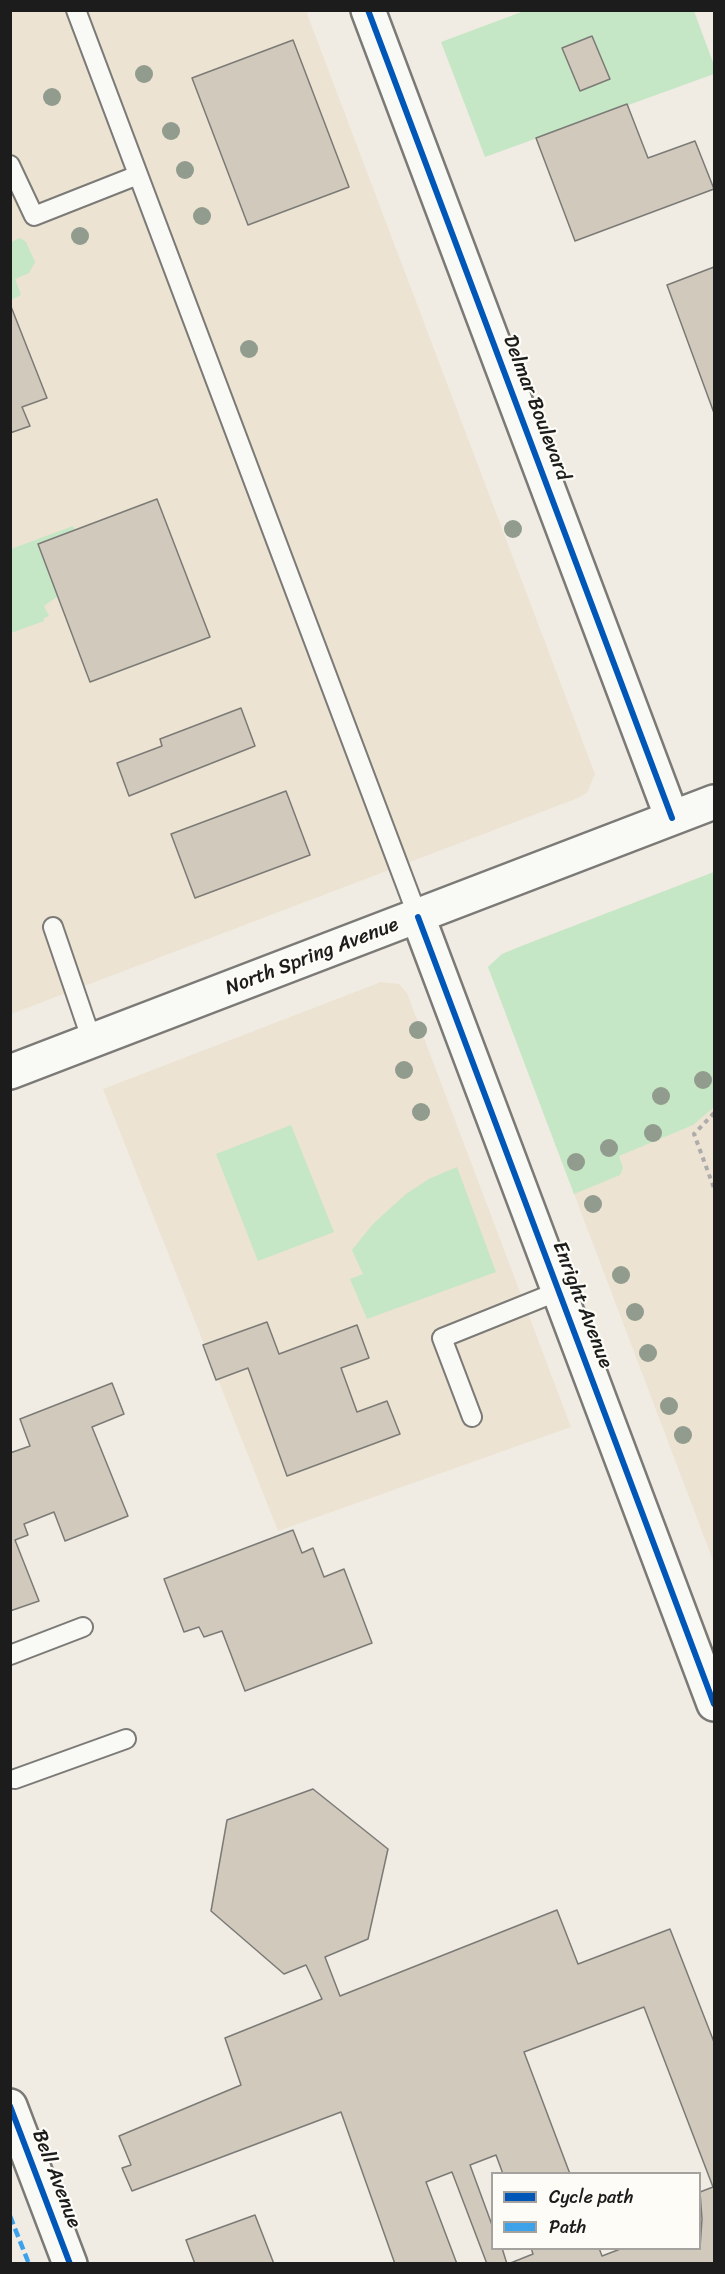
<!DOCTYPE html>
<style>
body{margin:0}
#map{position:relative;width:725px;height:2274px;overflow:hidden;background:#f0ece4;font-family:Sriracha,sans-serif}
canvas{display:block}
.frame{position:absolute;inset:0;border:12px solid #1c1c1c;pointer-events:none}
.legend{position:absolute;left:491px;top:2172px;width:210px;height:78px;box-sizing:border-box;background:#fdfcf7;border:2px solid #a3a29f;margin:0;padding:8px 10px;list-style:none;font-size:18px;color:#1c1c1c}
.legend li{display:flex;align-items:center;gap:12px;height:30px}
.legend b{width:30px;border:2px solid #a3a29f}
</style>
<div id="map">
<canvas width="725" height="2274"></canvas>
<div class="frame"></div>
<ul class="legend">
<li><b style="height:8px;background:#0057b8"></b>Cycle path</li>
<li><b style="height:8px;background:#3da2ea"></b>Path</li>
</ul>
</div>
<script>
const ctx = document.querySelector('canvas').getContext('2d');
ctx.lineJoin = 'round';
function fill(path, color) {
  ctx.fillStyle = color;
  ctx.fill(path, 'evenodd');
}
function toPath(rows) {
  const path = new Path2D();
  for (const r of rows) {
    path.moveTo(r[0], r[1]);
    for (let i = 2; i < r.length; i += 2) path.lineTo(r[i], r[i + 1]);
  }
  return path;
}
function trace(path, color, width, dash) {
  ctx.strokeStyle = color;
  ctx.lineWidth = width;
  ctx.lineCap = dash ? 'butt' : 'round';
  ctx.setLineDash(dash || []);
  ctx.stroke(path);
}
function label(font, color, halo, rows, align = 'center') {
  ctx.font = font + ' Sriracha,sans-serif';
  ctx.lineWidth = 4.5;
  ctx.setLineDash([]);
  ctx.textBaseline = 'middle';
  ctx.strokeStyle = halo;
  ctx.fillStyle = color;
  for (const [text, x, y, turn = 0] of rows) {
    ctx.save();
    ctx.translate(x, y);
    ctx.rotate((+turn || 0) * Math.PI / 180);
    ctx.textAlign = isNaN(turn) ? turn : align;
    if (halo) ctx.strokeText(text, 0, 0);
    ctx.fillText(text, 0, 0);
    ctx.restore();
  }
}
const built = toPath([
 [11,11,306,11,595,774,587,793,578,798,11,1014],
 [714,872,714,1563,488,967,502,954,524,945],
 [381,982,399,984,407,993,571,1427,278,1531,103,1089]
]);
const green = toPath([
 [524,11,694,11,714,65,714,74,485,157,441,42],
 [20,238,26,242,35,262,29,273,15,279,21,295,11,300,11,242],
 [73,526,75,530,38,544,58,596,44,606,49,616,44,618,44,621,11,633,11,549],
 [714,872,714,1107,693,1125,619,1156,623,1168,620,1175,574,1194,488,967,502,954,524,945],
 [291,1125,334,1232,258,1261,216,1154],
 [457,1167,496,1272,367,1319,350,1279,363,1274,352,1250,373,1224,406,1194,429,1179]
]);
const building = toPath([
 [592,36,610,79,580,91,562,48,592,36],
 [293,40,349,187,248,225,192,78,293,40],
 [627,104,648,158,695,141,714,189,575,241,536,138,627,104],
 [714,267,714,413,667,285,714,267],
 [10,304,47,398,22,407,30,426,10,433,10,304],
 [157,499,210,637,90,682,38,544,157,499],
 [241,708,255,746,129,796,117,763,162,746,160,739,241,708],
 [286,791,310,855,195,898,171,834,286,791],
 [267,1322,279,1354,357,1325,369,1358,341,1368,357,1412,387,1401,400,1434,287,1476,248,1368,216,1380,203,1345,267,1322],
 [112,1383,124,1414,92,1427,128,1516,65,1541,54,1512,24,1524,28,1535,15,1540,39,1601,10,1611,10,1453,30,1446,20,1419,112,1383],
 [293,1530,302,1553,313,1548,324,1577,344,1569,372,1643,245,1691,222,1631,204,1637,199,1627,184,1632,164,1579,293,1530],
 [313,1789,388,1849,368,1939,325,1957,340,1996,557,1910,578,1964,670,1929,714,2042,714,2264,508,2264,533,2254,531,2248,599,2248,602,2256,623,2248,700,2248,702,2219,700,2192,713,2187,644,2007,524,2052,570,2174,503,2174,496,2155,470,2165,492,2225,492,2248,502,2248,507,2264,487,2264,452,2172,426,2182,457,2264,395,2264,341,2112,132,2191,122,2168,131,2165,119,2136,241,2085,225,2038,322,1999,306,1965,284,1974,211,1911,227,1820,313,1789],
 [255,2215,274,2264,195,2264,186,2240,255,2215]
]);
const path = toPath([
 [714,1113,694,1134,714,1188]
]);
const service = toPath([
 [76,10,418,917],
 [10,165,34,216,138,175],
 [53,927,92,1041],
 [472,1417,442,1338,559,1291],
 [10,1655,83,1627],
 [15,1779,126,1739]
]);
const minor = toPath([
 [418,917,714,1704],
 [10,2106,70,2264]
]);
const tertiary = toPath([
 [368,10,672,818],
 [10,1072,714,802]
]);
const quiet = toPath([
 [10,2216,29,2264]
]);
const cycleway = toPath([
 [368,10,672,818],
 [418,917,714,1704],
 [10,2106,70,2264]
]);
const trees = [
 [144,74],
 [52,97],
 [171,131],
 [185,170],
 [202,216],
 [80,236],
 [249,349],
 [513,529],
 [418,1030],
 [404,1070],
 [703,1080],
 [661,1096],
 [421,1112],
 [653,1133],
 [609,1148],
 [576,1162],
 [593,1204],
 [621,1275],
 [635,1312],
 [648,1353],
 [669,1406],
 [683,1435]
];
const streetNames = [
 ["Delmar Boulevard",536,408,69],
 ["North Spring Avenue",312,957,-21],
 ["Enright Avenue",582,1305,69],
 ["Bell Avenue",56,2179,69]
];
fill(built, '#ece3d2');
fill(green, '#c5e7c5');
fill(building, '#d0c9bc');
trace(building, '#7b7a76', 1.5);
trace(service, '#7b7a76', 22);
trace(minor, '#7b7a76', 38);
trace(tertiary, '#7b7a76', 38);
trace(path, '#aeacaa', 4, [4.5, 4.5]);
trace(service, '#f9f9f6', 18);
trace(minor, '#f9f9f6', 33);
trace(tertiary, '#f9f9f6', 33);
trace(quiet, '#3da2ea', 4.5, [9, 4.5]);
trace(cycleway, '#0057b8', 6);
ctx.fillStyle = '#919b8e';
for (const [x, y] of trees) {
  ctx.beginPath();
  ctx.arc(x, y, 9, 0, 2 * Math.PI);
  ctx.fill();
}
label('20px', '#1c1c1c', '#fdfcf7', streetNames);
</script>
